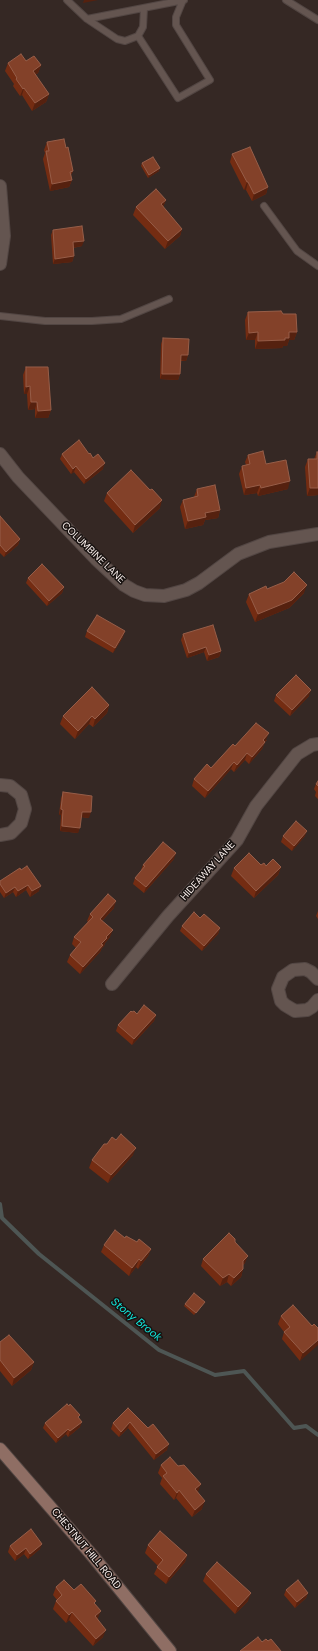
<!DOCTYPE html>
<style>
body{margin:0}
canvas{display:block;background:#352824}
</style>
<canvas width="318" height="1651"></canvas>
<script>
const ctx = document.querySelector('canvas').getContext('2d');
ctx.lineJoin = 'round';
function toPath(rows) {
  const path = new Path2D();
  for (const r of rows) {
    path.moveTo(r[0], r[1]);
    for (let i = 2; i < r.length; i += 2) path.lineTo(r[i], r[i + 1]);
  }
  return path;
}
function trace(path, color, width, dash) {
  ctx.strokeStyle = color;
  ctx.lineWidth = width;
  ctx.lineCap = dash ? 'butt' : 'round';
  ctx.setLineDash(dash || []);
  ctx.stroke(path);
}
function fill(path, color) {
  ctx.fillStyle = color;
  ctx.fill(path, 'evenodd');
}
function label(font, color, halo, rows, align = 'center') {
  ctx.font = font + ' "DM Sans",sans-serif';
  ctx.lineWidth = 3;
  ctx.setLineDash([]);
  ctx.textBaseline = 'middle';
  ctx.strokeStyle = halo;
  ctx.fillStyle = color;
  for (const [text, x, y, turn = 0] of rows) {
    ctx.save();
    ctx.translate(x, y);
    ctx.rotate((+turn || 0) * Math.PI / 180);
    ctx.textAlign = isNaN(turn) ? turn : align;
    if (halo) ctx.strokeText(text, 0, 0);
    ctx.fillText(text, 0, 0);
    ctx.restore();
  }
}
const stream = toPath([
 [0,1204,2,1218,39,1254,159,1350,215,1375,244,1371,294,1428,306,1426,318,1435]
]);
const lane = toPath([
 [67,0,87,19,184,0],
 [286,0,318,20],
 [87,19,117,39,125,41,138,36,143,27,144,8],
 [138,36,178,98,210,80,176,25,176,17,183,0],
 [264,206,297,251,318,266],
 [0,316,45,321,92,321,121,319,169,299]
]);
const street = toPath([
 [0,186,4,236,0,264],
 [0,454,18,477,96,559,124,585,134,591,145,595,164,596,186,590,199,583,238,554,269,542,318,534],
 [0,785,10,786,21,795,25,809,21,823,11,833,0,835],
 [318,979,311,972,305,969,293,970,283,977,278,989,281,1001,285,1005,295,1011,307,1010,312,1007,318,1000],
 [112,984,168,916,237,840,256,806,297,754,312,745,318,744]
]);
const secondary = toPath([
 [0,1449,91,1554,170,1651]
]);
const wall = toPath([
 [26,61,41,65,38,73,35,75,49,94,46,102,32,111,22,95,20,96,13,86,14,84,5,71,8,63],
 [47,142,66,148,73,171,71,175,72,180,69,187,50,191,43,159,45,153,44,150],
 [232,154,268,187,266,194,252,201,246,190,244,190,230,162],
 [142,163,159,171,148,178,141,166],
 [166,200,163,207,182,229,180,236,165,249,133,215,136,207],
 [53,230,82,246,73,248,74,256,72,262,53,264,51,235],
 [248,312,283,314,297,332,294,340,289,340,287,346,283,346,282,348,255,349,255,340,246,340,245,320],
 [163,338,188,355,186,361,181,361,180,374,178,380,160,379,161,344],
 [26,367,51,410,48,418,35,418,35,409,28,410,27,394,24,394,23,375],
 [317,452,318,452,318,495,307,496,305,467,308,459,314,459],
 [62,454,89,454,103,469,84,484,74,472,71,474,60,459],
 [248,455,266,464,288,489,258,496,257,493,244,495,239,474,242,466,246,465,245,462],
 [197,489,220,510,218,518,205,520,203,525,185,529,180,507,183,500,194,497],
 [107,493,160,508,133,533,104,501],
 [0,516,20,539,18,545,4,557,0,553],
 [28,578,64,587,62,593,47,606,26,583],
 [267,589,304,593,289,608,255,622,246,602,249,594],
 [87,631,123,637,113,653,85,637],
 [183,634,221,651,219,657,207,661,204,652,187,658,181,640],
 [276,695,309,696,290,716,274,701],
 [109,705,107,713,93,727,89,724,75,739,60,724,63,716],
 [267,740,265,742,262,749,249,764,245,760,234,772,231,769,205,798,192,786,194,779,211,768,235,746],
 [318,781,318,799,315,796,316,792,314,789,316,784],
 [63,792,89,818,81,817,78,833,60,831,61,815,59,815,61,798],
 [283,836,305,836,292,851,281,842],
 [174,859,144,893,133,884,135,878,142,871,141,870,143,865],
 [261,865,281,867,278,875,254,898,231,876,234,868],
 [20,868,39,891,30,897,26,890,16,897,13,892,4,898,0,892,0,881],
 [114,908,102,921,110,937,105,943,104,946,102,948,100,952,80,974,67,962,70,955,76,948,72,944,74,937,88,922,87,921,90,914],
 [318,911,318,919,316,916],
 [200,918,220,928,218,934,202,951,180,931,182,926],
 [132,1012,137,1014,156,1015,154,1021,132,1045,116,1031,118,1025],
 [133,1155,108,1183,89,1168,92,1160],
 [125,1238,137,1242,151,1249,148,1256,138,1269,136,1267,129,1276,101,1252,104,1245],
 [235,1242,245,1263,243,1265,243,1269,241,1277,231,1286,227,1282,220,1286,201,1266,203,1259],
 [185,1304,203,1304,194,1315,184,1306],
 [281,1316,312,1326,314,1324,300,1361,282,1339,284,1332,278,1324],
 [0,1342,34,1362,31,1370,12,1386,0,1371],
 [128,1408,167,1450,154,1460,128,1428,119,1437,111,1429,113,1423],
 [45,1423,80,1427,68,1437,66,1434,56,1443,43,1428],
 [161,1465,198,1492,202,1509,192,1517,176,1498,174,1500,160,1484,162,1478,158,1473],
 [148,1545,187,1555,185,1562,166,1584,154,1574,158,1566,145,1553],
 [10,1546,40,1549,28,1559,24,1554,15,1561,8,1552],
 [206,1574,248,1601,235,1614,203,1581],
 [56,1587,74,1590,95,1604,98,1619,103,1637,93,1646,69,1620,66,1623,53,1609,56,1601,57,1600,53,1595],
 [286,1590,308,1593,306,1598,295,1608,284,1595]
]);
const shadedWall = toPath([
 [84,0,98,0,83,3],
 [41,65,38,73,30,78,33,71],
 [24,88,22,95,20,96,23,89],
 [49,94,46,102,32,111,35,103],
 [160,168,159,171,148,178,149,175],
 [72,180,69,187,50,191,52,184],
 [247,182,248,182,246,190,244,190],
 [268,187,266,194,252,201,254,194],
 [166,200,163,207,161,204],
 [182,229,180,236,165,249,168,241],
 [84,241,82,246,71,248,73,242],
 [74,256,72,262,53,264,55,259],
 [258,332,255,340,246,340,249,333],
 [289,332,297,332,294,340,289,340,287,346,283,346,282,348,255,349,258,341,285,338],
 [181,355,188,355,186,361,179,360],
 [162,374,180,374,178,380,160,379],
 [30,386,27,394,24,394,26,387],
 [31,402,37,402,35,409,28,410],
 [51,410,48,418,35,418,38,411],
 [105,463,103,469,84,484,86,479],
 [76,466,74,472,71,474,73,469],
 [290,481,288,489,258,496,261,488],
 [260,485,257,493,244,495,246,488],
 [310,488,318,488,318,495,307,496],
 [162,500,160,508,133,533,135,525],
 [220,510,218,518,205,520,203,525,185,529,188,521,205,513],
 [20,539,18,545,4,557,6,552],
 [307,585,304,593,289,608,255,622,258,614],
 [64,587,62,593,47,606,49,601],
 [125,631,123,637,113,653,115,648],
 [206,647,204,652,187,658,189,653],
 [221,651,219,657,207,661,209,655],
 [311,690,309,696,290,716,292,710],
 [109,705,107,713,93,727,95,719],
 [92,716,89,724,75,739,78,731],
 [269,733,262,749,249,764,252,757,263,740],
 [247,753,245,760,234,772,237,765],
 [234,762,231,769,205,798,208,791],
 [61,809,63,810,61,815,59,815],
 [82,812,91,812,89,818,80,817],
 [62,826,80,828,78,833,60,831],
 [307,831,305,836,292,851,294,846],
 [176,853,174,859,144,893,146,887],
 [281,867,278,875,254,898,256,891],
 [28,885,26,890,16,897,18,891],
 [41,886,39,891,30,897,32,891],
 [15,887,13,892,4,898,6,893],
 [116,901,114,908,97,926,100,919],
 [220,928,218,934,202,951,204,946],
 [113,930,110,937,105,943,104,946,102,948,100,952,80,974,83,967,101,944,106,937],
 [156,1015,154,1021,132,1045,134,1039],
 [136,1148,133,1155,108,1183,111,1175],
 [151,1249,148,1256,138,1269,141,1261],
 [248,1256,245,1263,240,1268,243,1261],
 [139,1259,136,1267,129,1276,132,1268],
 [243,1269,241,1277,231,1286,234,1278],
 [229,1274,227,1282,220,1286,223,1278],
 [318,1340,318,1345,300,1361,303,1353],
 [34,1362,31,1370,12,1386,14,1378],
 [82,1422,80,1427,68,1437,70,1431],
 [130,1422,128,1428,119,1437,121,1432],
 [68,1429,66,1434,56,1443,58,1438],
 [169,1444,167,1450,154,1460,156,1454],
 [201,1484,198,1492,195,1489],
 [179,1490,176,1498,174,1500,177,1493],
 [205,1501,202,1509,192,1517,195,1510],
 [42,1544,40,1549,28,1559,30,1554],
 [26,1548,24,1554,15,1561,17,1555],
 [187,1555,185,1562,166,1584,169,1577],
 [251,1593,248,1601,235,1614,238,1607],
 [308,1593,306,1598,295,1608,297,1602],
 [101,1611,98,1618,93,1624,95,1616],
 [72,1612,69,1620,66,1623,69,1615],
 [106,1630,103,1637,93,1646,96,1639]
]);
const building = toPath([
 [21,54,26,61,34,56,41,65,33,71,49,94,35,103,24,88,23,89,16,79,17,78,8,63,21,54],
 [64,139,66,148,68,147,73,171,70,172,72,180,52,184,46,151,49,151,47,142,64,139],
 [250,147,268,187,254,194,248,182,247,182,232,154,250,147],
 [153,157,160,168,149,175,142,163,153,157],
 [156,189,166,200,161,204,182,229,168,241,136,207,156,189],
 [82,226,84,241,73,242,74,256,55,259,53,230,82,226],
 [281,311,283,314,296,314,297,332,289,332,289,338,285,338,285,340,258,341,258,332,249,333,248,312,281,311],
 [163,338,189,339,188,355,181,355,180,374,162,374,163,338],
 [26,367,48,367,51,410,38,411,37,402,31,402,30,386,26,387,26,367],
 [79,440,89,454,90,453,93,458,98,454,105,463,86,479,76,466,73,469,62,454,79,440],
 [263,451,266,464,286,460,290,481,261,488,260,485,246,488,242,466,250,464,248,455,263,451],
 [317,452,318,452,318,488,310,488,308,459,317,459,317,452],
 [131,470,150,490,152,489,162,500,135,525,107,493,131,470],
 [215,485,220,510,205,513,206,517,188,521,183,500,198,496,197,489,215,485],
 [0,516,20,539,6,552,0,545,0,516],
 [42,564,64,587,49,601,28,578,42,564],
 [294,572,307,585,292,600,258,614,249,594,266,586,267,589,284,582,294,572],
 [97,615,125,631,115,648,87,631,97,615],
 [213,625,221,651,209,655,206,647,189,653,183,634,213,625],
 [296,675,311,690,292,710,276,695,296,675],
 [92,687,109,705,95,719,92,716,78,731,63,716,92,687],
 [256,723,269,733,263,740,265,742,252,757,247,753,237,765,234,762,208,791,194,779,207,764,211,768,233,744,235,746,256,723],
 [318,781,318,786,316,784,318,781],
 [63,792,92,796,91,812,82,812,80,828,62,826,63,810,61,809,63,792],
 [296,821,307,831,294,846,283,836,296,821],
 [163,842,176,853,146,887,135,878,145,866,143,865,163,842],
 [249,853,261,865,264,863,266,866,273,859,281,867,256,891,234,868,249,853],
 [27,866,41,886,32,891,28,885,18,891,15,887,6,893,0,884,0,881,20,868,21,870,27,866],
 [108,894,116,901,100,919,113,930,106,937,107,938,101,944,103,945,83,967,70,955,81,942,74,937,93,917,90,914,108,894],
 [194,912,200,918,204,914,220,928,204,946,182,926,194,912],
 [144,1005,156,1015,134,1039,118,1025,131,1011,132,1012,134,1011,137,1014,144,1005],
 [121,1134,136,1148,111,1175,92,1160,104,1144,107,1144,112,1137,116,1140,121,1134],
 [115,1230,125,1238,126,1236,137,1242,139,1239,151,1249,141,1261,139,1259,132,1268,104,1245,115,1230],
 [229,1233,235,1239,235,1242,248,1256,243,1261,243,1269,234,1278,229,1274,223,1278,203,1259,229,1233],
 [194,1293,205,1302,196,1313,185,1304,194,1293],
 [293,1305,312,1326,314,1324,318,1328,318,1340,303,1353,284,1332,290,1327,281,1316,293,1305],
 [9,1335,34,1362,14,1378,0,1360,0,1342,9,1335],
 [67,1404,69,1406,70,1404,80,1415,78,1417,82,1422,70,1431,68,1429,58,1438,45,1423,67,1404],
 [128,1408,148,1428,153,1424,169,1444,156,1454,130,1422,121,1432,113,1423,128,1408],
 [170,1457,178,1466,184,1465,201,1484,195,1489,205,1501,195,1510,179,1490,177,1493,163,1476,167,1473,161,1465,170,1457],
 [31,1529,42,1544,30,1554,26,1548,17,1555,10,1546,31,1529],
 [160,1531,187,1555,169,1577,157,1567,163,1560,148,1545,160,1531],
 [217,1562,251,1593,238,1607,206,1574,217,1562],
 [64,1580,74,1590,81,1584,96,1601,94,1603,101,1611,95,1616,106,1630,96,1639,72,1612,69,1615,56,1601,62,1595,56,1587,64,1580],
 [298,1580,308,1593,297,1602,286,1590,298,1580],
 [258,1637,262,1642,266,1639,268,1641,271,1639,281,1651,240,1651,258,1637]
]);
const streetNames = [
 ["COLUMBINE LANE",93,553,44],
 ["HIDEAWAY LANE",208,871,-48],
 ["CHESTNUT HILL ROAD",86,1549,50]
];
const waterNames = [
 ["Stony Brook",136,1320,39]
];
trace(stream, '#4e5654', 4);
trace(lane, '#524643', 8);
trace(street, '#524643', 14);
trace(secondary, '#524643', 14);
trace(lane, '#645550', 6);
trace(street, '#645550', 12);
trace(secondary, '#8f6e64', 12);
fill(wall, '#742c12');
fill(shadedWall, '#55210f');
fill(building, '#834129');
trace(building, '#965d48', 1);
label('10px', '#fbf1ee', '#181210', streetNames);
label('italic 11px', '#0feadf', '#181210', waterNames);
</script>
